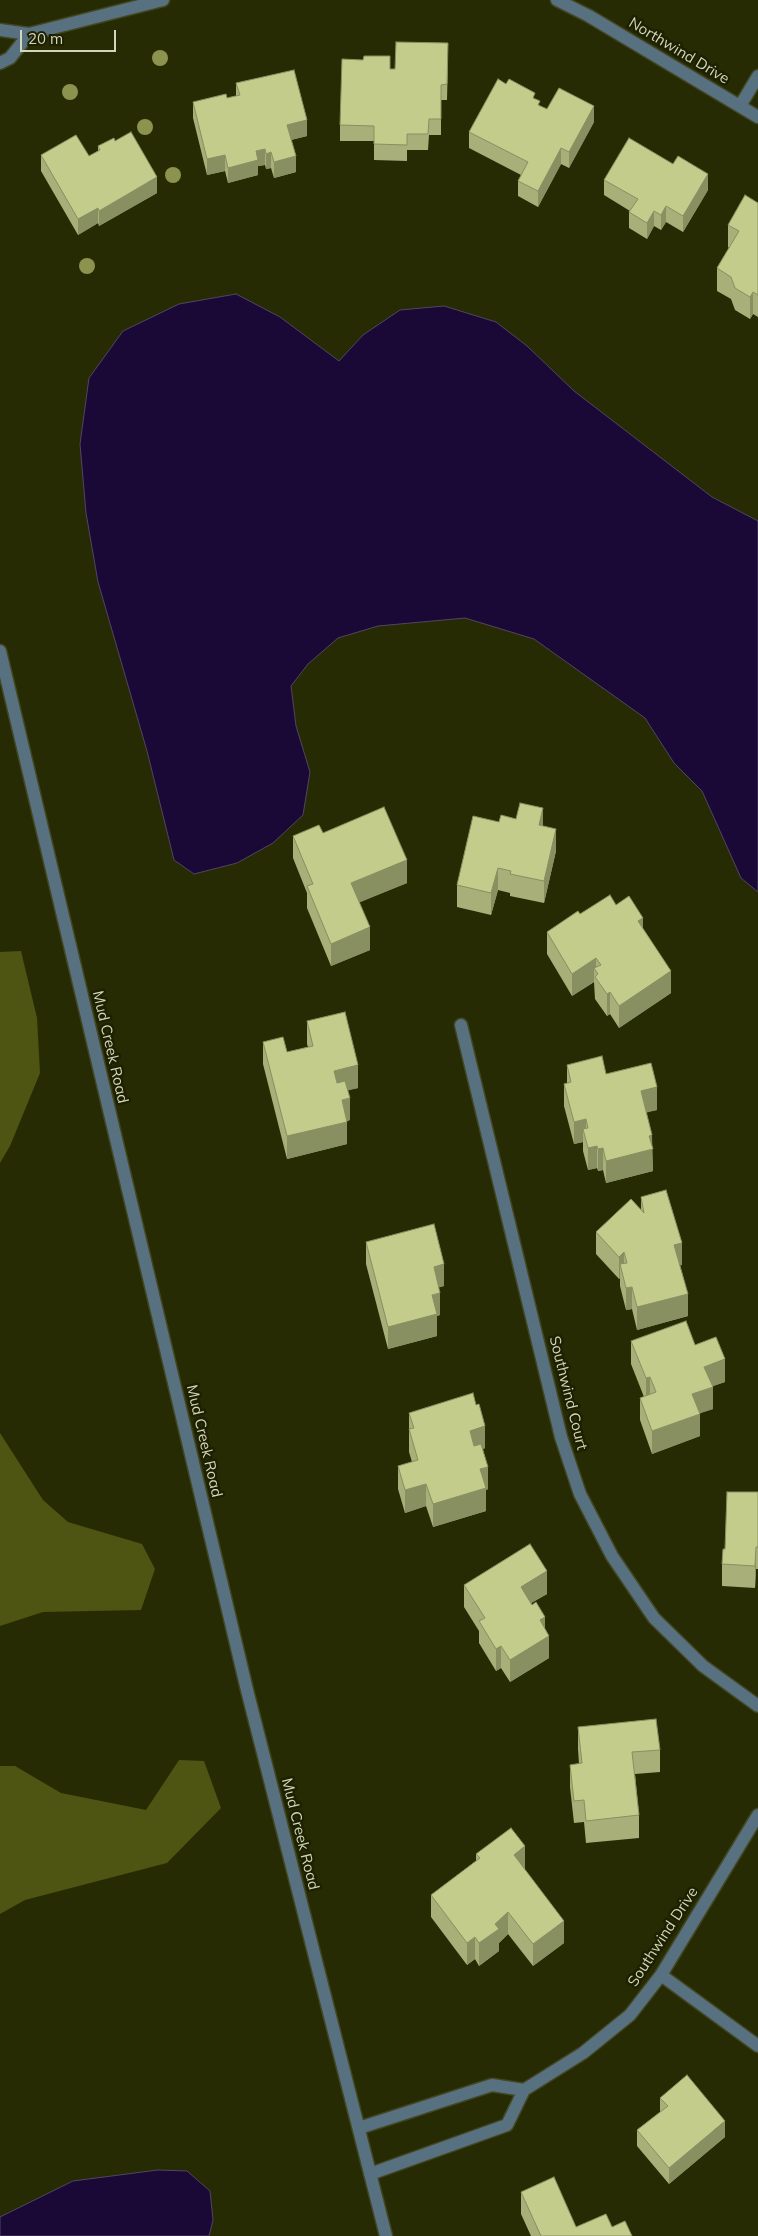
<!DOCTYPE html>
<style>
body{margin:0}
#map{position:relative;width:758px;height:2236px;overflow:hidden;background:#272b04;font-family:Mulish,sans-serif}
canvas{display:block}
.scale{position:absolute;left:20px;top:30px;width:96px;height:22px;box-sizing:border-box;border:2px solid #d2d6bc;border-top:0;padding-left:6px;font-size:15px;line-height:18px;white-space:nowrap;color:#d2d6bc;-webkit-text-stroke:4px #1e2100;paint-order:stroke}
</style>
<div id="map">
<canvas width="758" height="2236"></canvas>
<div class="scale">20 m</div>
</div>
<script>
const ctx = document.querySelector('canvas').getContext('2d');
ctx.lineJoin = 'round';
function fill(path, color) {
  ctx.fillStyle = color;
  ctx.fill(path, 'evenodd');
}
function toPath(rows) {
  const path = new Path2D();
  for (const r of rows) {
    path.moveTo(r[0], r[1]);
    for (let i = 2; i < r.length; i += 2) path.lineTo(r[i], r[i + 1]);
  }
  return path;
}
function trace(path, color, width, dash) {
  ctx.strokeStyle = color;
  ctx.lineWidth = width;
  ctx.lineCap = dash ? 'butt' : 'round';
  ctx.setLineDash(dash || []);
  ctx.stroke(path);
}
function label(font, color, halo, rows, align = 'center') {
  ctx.font = font + ' Mulish,sans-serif';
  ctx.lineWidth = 5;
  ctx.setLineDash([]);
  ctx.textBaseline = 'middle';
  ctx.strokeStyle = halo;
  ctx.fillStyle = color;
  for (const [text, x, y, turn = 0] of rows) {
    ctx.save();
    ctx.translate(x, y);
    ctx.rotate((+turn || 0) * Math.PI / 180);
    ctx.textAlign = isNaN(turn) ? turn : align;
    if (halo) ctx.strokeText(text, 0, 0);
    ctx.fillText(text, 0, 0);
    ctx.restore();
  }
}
const forest = toPath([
 [21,951,37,1018,40,1073,10,1146,0,1163,0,952],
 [0,1433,43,1500,68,1522,142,1544,155,1569,141,1610,43,1612,0,1626],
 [179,1760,204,1761,221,1808,167,1863,25,1900,0,1914,0,1766,15,1766,61,1793,146,1810]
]);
const water = toPath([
 [236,294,280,317,339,361,363,335,400,310,444,306,496,322,527,346,574,391,712,497,758,521,758,892,741,878,702,791,674,763,645,718,534,639,465,618,378,626,338,638,308,664,291,686,296,726,310,772,303,815,273,843,237,863,194,874,174,860,147,751,98,582,86,513,80,444,89,378,123,331,179,304,236,294],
 [158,2170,187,2171,210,2191,213,2220,209,2236,0,2236,0,2217,73,2181,158,2170]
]);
const minor = toPath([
 [557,0,589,16,758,117],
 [0,30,29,34,163,0],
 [0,63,10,58,29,34],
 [740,106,758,76],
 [0,651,247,1690,386,2236],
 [461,1025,561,1437,580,1494,612,1556,654,1618,703,1666,758,1706],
 [661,1975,758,2046],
 [359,2128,492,2085,524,2090],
 [370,2174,507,2125,524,2090,583,2053,630,2015,661,1975,758,1815]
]);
const trees = [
 [160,58],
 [70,92],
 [145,127],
 [173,175],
 [87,266]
];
const wall = toPath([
 [448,59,447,100,441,100,441,135,429,135,428,150,407,150,407,161,374,160,374,141,340,141,340,125,390,69,395,69],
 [236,83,307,136,291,140,296,172,274,178,271,168,266,169,265,165,258,166,258,175,228,183,225,171,207,175,193,118,193,102,227,98,236,96],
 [535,99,540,106,547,109,594,122,569,168,561,164,538,207,518,196,518,181,521,175,469,148,469,132],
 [115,141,157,193,99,226,98,223,78,235,41,171,41,155,89,156,98,151,98,146],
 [604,180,708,190,683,232,666,222,661,230,654,226,647,239,629,228,629,212,630,211,604,195],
 [758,202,758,317,753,314,750,319,735,310,731,299,717,291,717,268,729,248,728,247,728,225],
 [499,822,543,826,556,851,544,903,510,896,510,893,498,890,491,915,457,907,457,885],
 [323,833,407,883,359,902,370,950,331,966,307,908,307,893,293,858,293,836],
 [616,905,643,929,671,993,619,1028,610,1014,607,1016,595,999,594,982,572,996,547,954,547,932,580,914],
 [307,1021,358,1088,348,1090,350,1120,347,1121,347,1144,287,1159,263,1064,263,1042,287,1052,308,1047,307,1044],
 [567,1065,606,1074,657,1110,646,1112,652,1147,653,1171,606,1183,603,1170,598,1171,597,1168,588,1170,583,1151,583,1142,574,1144,564,1106,564,1084,567,1083],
 [641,1197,682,1265,680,1265,688,1316,637,1330,632,1309,626,1310,620,1286,620,1278,619,1279,596,1254,596,1232,641,1209],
 [366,1242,444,1286,439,1287,440,1315,437,1316,437,1336,388,1349,366,1264],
 [631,1341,695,1345,725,1382,713,1386,713,1409,700,1413,700,1436,652,1454,640,1420,640,1398,644,1397,631,1364],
 [409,1413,485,1448,483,1449,488,1489,486,1490,486,1511,433,1527,426,1506,405,1513,398,1489,398,1466,412,1462,409,1452],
 [758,1492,758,1569,756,1569,755,1588,722,1586,722,1564,725,1549],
 [464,1585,547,1594,531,1603,545,1629,549,1658,510,1682,501,1668,496,1671,479,1643,479,1631,464,1607],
 [578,1727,660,1750,660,1772,635,1774,639,1815,639,1838,586,1843,584,1822,574,1823,570,1787,570,1765,579,1764,578,1749],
 [476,1854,525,1869,524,1869,564,1943,533,1966,508,1934,499,1943,499,1951,479,1966,475,1959,467,1965,431,1917,431,1895,476,1861],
 [660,2098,725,2137,669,2184,637,2146,637,2130,660,2112],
 [521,2192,576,2227,612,2227,632,2236,531,2236,521,2214]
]);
const shadedWall = toPath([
 [594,106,594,122,569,168,569,152],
 [307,120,307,136,287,141,287,125],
 [561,148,561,164,538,207,538,191],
 [265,149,265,165,258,166,258,175,228,183,228,168,256,151],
 [271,152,271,168,266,169,266,154],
 [225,155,225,171,207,175,207,159],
 [296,156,296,172,274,178,274,162],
 [708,174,708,190,683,232,683,216],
 [157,177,157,193,99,226,99,211],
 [666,206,666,222,661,230,661,215],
 [98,208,98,223,78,235,78,219],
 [654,211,654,226,647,239,647,223],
 [753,292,753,314,750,319,750,297],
 [543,808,543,830,539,825],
 [556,829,556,851,544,903,544,881],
 [407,860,407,883,351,906,351,883],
 [498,868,498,890,491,915,491,893],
 [643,918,643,940,638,921],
 [370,927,370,950,331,966,331,944],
 [596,958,596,971,594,968,594,982,572,996,572,974],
 [671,971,671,993,619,1028,619,1006],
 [610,992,610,1014,607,1016,607,994],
 [358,1065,358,1088,334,1094,334,1071],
 [657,1087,657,1110,641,1114,641,1091],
 [350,1098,350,1120,342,1122,342,1100],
 [586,1119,586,1138,583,1129,583,1142,574,1144,574,1122],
 [347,1122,347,1144,287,1159,287,1136],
 [652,1135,653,1171,606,1183,606,1161,649,1136],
 [597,1146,597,1168,588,1170,588,1148],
 [603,1148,603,1170,598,1171,598,1149],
 [682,1243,682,1265,674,1267,674,1245],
 [624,1252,624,1274,620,1264,620,1278,619,1279,619,1257],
 [444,1264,444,1286,434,1289,434,1267],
 [632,1287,632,1309,626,1310,626,1288],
 [440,1293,440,1315,437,1316,437,1336,388,1349,388,1327,432,1295],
 [688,1294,688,1316,637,1330,637,1307],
 [725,1359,725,1382,704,1389,704,1367],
 [650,1377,650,1399,646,1401,646,1378],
 [713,1387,713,1409,692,1416,692,1394],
 [700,1414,700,1436,652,1454,652,1431],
 [485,1426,485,1448,470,1453,470,1431],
 [488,1467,488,1489,486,1490,486,1511,433,1527,433,1504,480,1469],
 [426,1484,426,1506,405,1513,405,1490],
 [756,1547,756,1569,755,1588,755,1566],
 [547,1571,547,1594,521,1609,521,1587],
 [545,1617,545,1638,549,1636,549,1658,510,1682,510,1660,540,1620],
 [501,1646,501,1668,496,1671,496,1649],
 [525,1846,525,1869,514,1878,514,1855],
 [508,1912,508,1934,499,1943,499,1951,479,1966,479,1943,495,1924],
 [564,1921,564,1943,533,1966,533,1944],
 [475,1937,475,1959,467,1965,467,1943],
 [725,2121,725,2137,669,2184,669,2168]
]);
const building = toPath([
 [396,42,448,43,447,84,441,85,441,119,429,119,428,134,407,134,407,145,374,144,374,126,340,125,342,59,363,60,364,56,390,56,390,69,395,69,396,42],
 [294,70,307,120,287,125,296,156,274,162,271,152,266,154,265,149,256,151,258,160,228,168,225,155,207,159,193,102,226,94,227,98,240,95,236,83,294,70],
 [498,79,506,84,509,79,535,93,533,98,540,101,538,105,547,109,559,88,594,106,569,152,561,148,538,191,518,181,528,162,469,132,498,79],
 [131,132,157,177,99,211,98,208,78,219,41,155,76,135,89,156,100,150,98,146,114,138,115,141,131,132],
 [629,138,673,164,678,156,708,174,683,216,666,206,661,215,654,211,647,223,629,212,638,199,604,180,629,138],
 [745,195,758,203,758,202,758,295,753,292,750,297,735,288,731,277,717,268,739,231,728,225,745,195],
 [520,803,543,808,539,825,556,829,544,881,510,874,511,871,498,868,491,893,457,885,473,816,499,822,501,815,516,819,520,803],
 [384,807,407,860,351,883,370,927,331,944,307,886,313,884,293,836,319,825,323,833,384,807],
 [610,895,616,905,629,896,643,918,638,921,671,971,619,1006,610,992,607,994,595,977,598,974,594,968,601,965,596,958,572,974,547,932,578,911,580,914,610,895],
 [345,1012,358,1065,334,1071,337,1083,345,1081,350,1098,342,1100,347,1122,287,1136,263,1042,283,1037,287,1052,313,1046,307,1021,345,1012],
 [602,1056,606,1074,651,1063,657,1087,641,1091,652,1135,649,1136,653,1149,606,1161,603,1148,598,1149,597,1146,588,1148,583,1129,588,1128,586,1119,574,1122,564,1084,571,1082,567,1065,602,1056],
 [666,1190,682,1243,674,1245,688,1294,637,1307,632,1287,626,1288,620,1264,627,1263,624,1252,619,1257,596,1232,631,1199,644,1213,641,1197,666,1190],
 [434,1224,444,1264,434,1267,440,1293,432,1295,437,1314,388,1327,366,1242,434,1224],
 [686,1321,695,1345,716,1337,725,1359,704,1367,713,1387,692,1394,700,1414,652,1431,640,1398,656,1392,650,1377,646,1378,631,1341,686,1321],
 [473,1393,476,1405,479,1404,485,1426,470,1431,474,1446,481,1444,488,1467,480,1469,486,1488,433,1504,426,1484,405,1490,398,1466,418,1460,409,1429,414,1428,409,1413,473,1393],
 [727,1492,758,1492,758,1547,756,1547,755,1566,722,1564,723,1549,725,1549,727,1492],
 [530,1544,547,1571,521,1587,532,1605,536,1602,545,1617,540,1620,549,1636,510,1660,501,1646,496,1649,479,1621,485,1618,464,1585,530,1544],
 [656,1719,660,1750,632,1752,639,1815,586,1821,584,1800,574,1801,570,1765,582,1763,578,1727,656,1719],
 [511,1828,525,1846,514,1855,564,1921,533,1944,508,1912,495,1924,499,1929,479,1943,475,1937,467,1943,431,1895,480,1858,476,1854,511,1828],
 [687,2075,725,2121,669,2168,637,2130,668,2106,660,2098,687,2075],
 [554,2177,576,2227,606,2214,612,2227,625,2221,632,2236,541,2236,521,2192,554,2177]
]);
const streetNames = [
 ["Northwind Drive",679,51,31],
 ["Mud Creek Road",110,1047,77],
 ["Southwind Court",568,1393,76],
 ["Mud Creek Road",204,1441,77],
 ["Mud Creek Road",300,1834,76],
 ["Southwind Drive",663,1937,-57]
];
fill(forest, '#4e5412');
fill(water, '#1a0837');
trace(water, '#51465f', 1);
trace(minor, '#424621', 15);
trace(minor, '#587181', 12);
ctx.fillStyle = '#8b934f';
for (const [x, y] of trees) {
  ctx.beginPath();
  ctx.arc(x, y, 8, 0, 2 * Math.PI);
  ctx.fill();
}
fill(wall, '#a8af78');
fill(shadedWall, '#888f61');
fill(building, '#c3cc8b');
trace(building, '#888f61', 1);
label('15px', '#d2d6bc', '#1e2100', streetNames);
</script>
